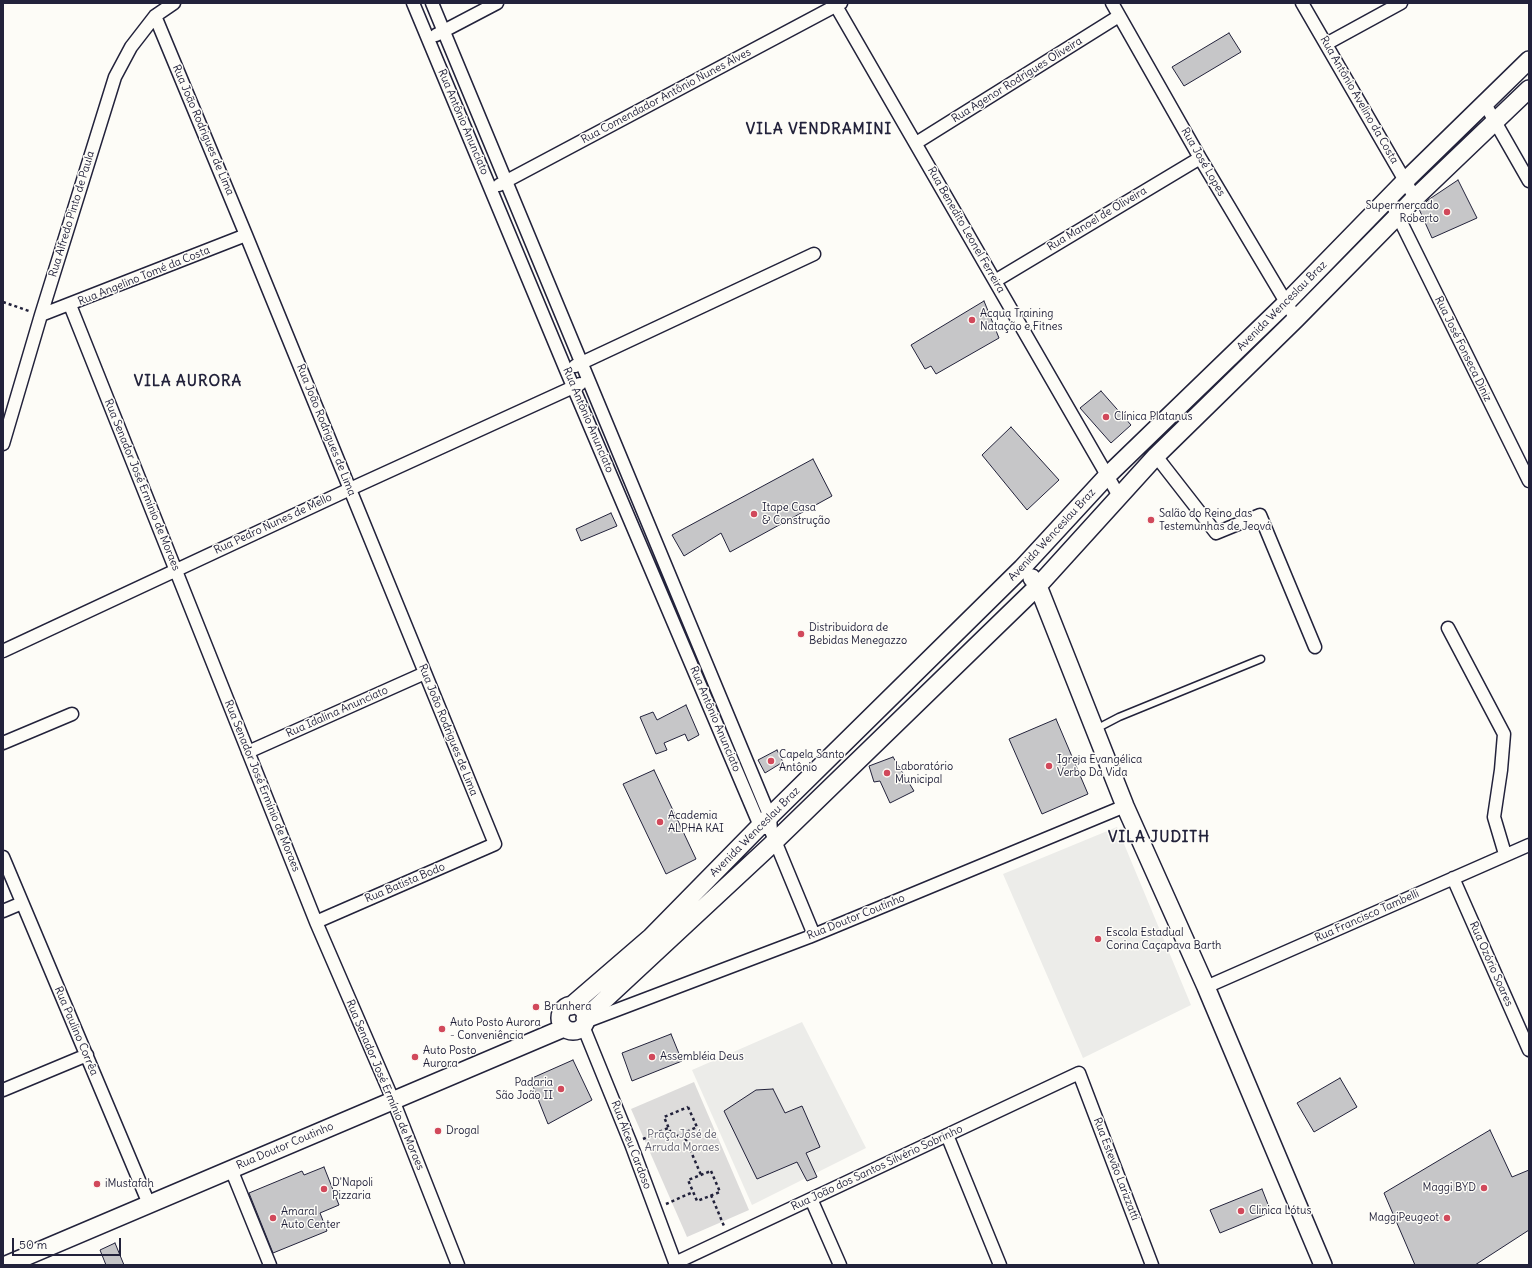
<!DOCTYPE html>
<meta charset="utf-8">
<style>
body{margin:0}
#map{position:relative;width:1532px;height:1268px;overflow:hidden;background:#fdfcf7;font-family:Delius,sans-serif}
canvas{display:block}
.frame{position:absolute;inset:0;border:4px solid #22223b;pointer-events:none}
.scale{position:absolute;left:12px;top:1238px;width:109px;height:18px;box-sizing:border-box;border:2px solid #22223b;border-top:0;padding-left:5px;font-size:12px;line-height:14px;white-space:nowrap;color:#22223b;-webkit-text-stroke:3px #fdfcf7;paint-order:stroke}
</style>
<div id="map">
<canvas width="1532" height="1268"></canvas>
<div class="frame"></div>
<div class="scale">50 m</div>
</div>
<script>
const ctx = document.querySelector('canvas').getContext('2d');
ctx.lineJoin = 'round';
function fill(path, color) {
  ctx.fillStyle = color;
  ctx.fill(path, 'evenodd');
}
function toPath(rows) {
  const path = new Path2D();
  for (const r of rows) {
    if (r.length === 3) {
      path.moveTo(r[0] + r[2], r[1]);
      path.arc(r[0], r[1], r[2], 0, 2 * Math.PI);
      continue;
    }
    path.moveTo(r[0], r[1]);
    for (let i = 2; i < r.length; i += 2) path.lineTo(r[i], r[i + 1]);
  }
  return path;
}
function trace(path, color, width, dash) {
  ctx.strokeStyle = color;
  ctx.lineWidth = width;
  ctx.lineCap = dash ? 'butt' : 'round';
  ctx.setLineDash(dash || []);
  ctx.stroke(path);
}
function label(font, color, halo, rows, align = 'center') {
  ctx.font = font + ' Delius,sans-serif';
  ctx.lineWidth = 3;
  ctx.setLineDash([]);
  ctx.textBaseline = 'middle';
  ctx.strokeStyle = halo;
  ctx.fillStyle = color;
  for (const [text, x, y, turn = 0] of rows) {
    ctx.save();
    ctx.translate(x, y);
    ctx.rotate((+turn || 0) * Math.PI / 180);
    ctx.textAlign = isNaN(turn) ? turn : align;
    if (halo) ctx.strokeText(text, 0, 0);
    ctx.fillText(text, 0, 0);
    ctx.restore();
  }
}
const built = toPath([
 [1117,827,1191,1005,1083,1058,1003,874],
 [802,1022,866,1148,752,1205,692,1070]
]);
const green = toPath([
 [694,1082,749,1210,687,1237,631,1109]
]);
const building = toPath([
 [1229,33,1241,52,1184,86,1172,67,1229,33],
 [1458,180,1477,218,1432,238,1419,209,1428,200,1458,180],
 [984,301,999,338,936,374,931,366,925,369,911,345,984,301],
 [1101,391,1131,425,1111,443,1080,408,1101,391],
 [1011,427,1059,480,1027,510,982,455,1011,427],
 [813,459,832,496,730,552,721,533,684,556,672,535,813,459],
 [611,513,617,526,581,541,576,529,611,513],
 [686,705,699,735,688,741,685,734,664,743,667,750,656,754,640,717,653,712,657,720,686,705],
 [1056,719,1088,794,1042,814,1009,739,1056,719],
 [777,750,783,762,765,773,758,760,777,750],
 [893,757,914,791,890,803,880,781,874,782,869,766,893,757],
 [654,770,696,859,666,874,623,784,654,770],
 [671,1034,682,1061,632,1081,622,1053,671,1034],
 [573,1060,592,1100,548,1124,530,1079,573,1060],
 [1340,1078,1357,1107,1314,1132,1297,1103,1340,1078],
 [773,1089,785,1113,802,1106,820,1147,806,1153,817,1177,807,1181,797,1162,757,1179,724,1111,756,1090,773,1089],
 [1490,1130,1512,1177,1529,1170,1529,1230,1475,1265,1415,1265,1384,1193,1490,1130],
 [324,1167,339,1205,320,1213,327,1231,273,1253,249,1193,302,1171,304,1175,324,1167],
 [1262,1189,1271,1212,1220,1233,1210,1210,1262,1189],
 [115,1243,124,1265,106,1265,100,1250,115,1243]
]);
const path = toPath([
 [3,302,29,311],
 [688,1107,697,1127,673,1138,664,1117,688,1107],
 [683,1133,701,1175],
 [643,1139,668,1128],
 [711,1171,720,1192,697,1201,688,1180,711,1171],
 [711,1195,724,1226],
 [666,1204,693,1192]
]);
const lane = toPath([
 [1096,729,1119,717,1261,659]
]);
const street = toPath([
 [413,3,566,370,760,826,765,828],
 [432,3,770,817,771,831,814,935],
 [1112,3,1200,158,1296,319],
 [1302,3,1415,198],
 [836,6,1119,496],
 [155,16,246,235,495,844,316,922],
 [436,35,497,3],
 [1326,44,1401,3],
 [1485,104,1529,181],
 [916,143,1119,16],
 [499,185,841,3],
 [1389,198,1529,481],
 [995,281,1200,158],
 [70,305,316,922,393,1100,458,1265],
 [41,315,246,235],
 [575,366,814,254],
 [3,444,41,315,115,77,131,47,155,16,174,3],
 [1156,456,1216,533,1260,515,1315,647],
 [1448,628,1504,734,1501,770,1494,817,1505,854],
 [3,651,350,489,580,384],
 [3,743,72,714],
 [248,752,425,673],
 [3,857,149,1204],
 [1453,878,1529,1050],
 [3,911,22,903],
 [1206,987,1529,845],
 [585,1022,809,937,1125,806],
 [583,1026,631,1144,676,1265],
 [3,1090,87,1055],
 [947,1135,1000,1265],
 [231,1169,270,1265],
 [811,1199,840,1265],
 [675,1263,1079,1073,1152,1265]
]);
const secondary = toPath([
 [1032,578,1038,586,1125,806,1206,987,1323,1265],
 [573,1018,13],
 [571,1006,651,937,760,826,1022,568,1107,476,1286,303,1405,181,1529,60],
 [585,1018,770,846,1038,586,1156,456,1296,319,1415,198,1529,89],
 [6,1265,564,1028]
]);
const markers = [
 [1447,212,4,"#d1495b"],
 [972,320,4,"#d1495b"],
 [1106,417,4,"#d1495b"],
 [754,514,4,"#d1495b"],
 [1151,520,4,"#d1495b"],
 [801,634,4,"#d1495b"],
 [771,761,4,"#d1495b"],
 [1049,766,4,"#d1495b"],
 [887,773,4,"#d1495b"],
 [660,822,4,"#d1495b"],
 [1098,939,4,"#d1495b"],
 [536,1007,4,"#d1495b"],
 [442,1029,4,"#d1495b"],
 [415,1057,4,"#d1495b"],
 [652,1057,4,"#d1495b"],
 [561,1089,4,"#d1495b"],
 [438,1131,4,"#d1495b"],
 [97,1184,4,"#d1495b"],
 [1484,1188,4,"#d1495b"],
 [324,1189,4,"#d1495b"],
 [1241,1211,4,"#d1495b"],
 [273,1218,4,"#d1495b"],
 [1447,1218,4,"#d1495b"]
];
const streetNames = [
 ["Rua Agenor Rodrigues Oliveira",1017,80,-32],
 ["Rua Comendador Antônio Nunes Alves",666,96,-28],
 ["Rua Antônio Avelino da Costa",1359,100,60],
 ["Rua Antônio Anunciato",463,122,67],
 ["Rua João Rodrigues de Lima",203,130,67],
 ["Rua José Lopes",1203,162,60],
 ["Rua Alfredo Pinto de Paula",72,214,-73],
 ["Rua Manoel de Oliveira",1097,219,-31],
 ["Rua Benedito Leonel Ferreira",966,230,60],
 ["Rua Angelino Tomé da Costa",144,276,-22],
 ["Avenida Wenceslau Braz",1282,306,-45],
 ["Rua José Fonseca Diniz",1463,349,64],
 ["Rua Antônio Anunciato",588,420,67],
 ["Rua João Rodrigues de Lima",326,430,68],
 ["Rua Senador José Ermínio de Moraes",142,485,68],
 ["Rua Pedro Nunes de Mello",273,524,-25],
 ["Avenida Wenceslau Braz",1052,535,-47],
 ["Rua Idalina Anunciato",337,712,-24],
 ["Rua Antônio Anunciato",715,719,67],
 ["Rua João Rodrigues de Lima",448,730,68],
 ["Rua Senador José Ermínio de Moraes",262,786,68],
 ["Avenida Wenceslau Braz",755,832,-45],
 ["Rua Batista Bodo",405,883,-23],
 ["Rua Francisco Tambelli",1367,916,-24],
 ["Rua Doutor Coutinho",856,917,-22],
 ["Rua Ozório Soares",1491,964,66],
 ["Rua Paulino Corrêa",76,1031,67],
 ["Rua Senador José Ermínio de Moraes",385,1085,67],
 ["Rua Alceu Cardoso",631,1145,69],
 ["Rua Doutor Coutinho",285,1146,-23],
 ["Rua João dos Santos Silvério Sobrinho",877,1168,-25],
 ["Rua Estevão Larizzatti",1116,1169,69]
];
const poiNames = [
 ["Supermercado",1439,206,"right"],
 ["Roberto",1439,219,"right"],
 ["Acqua Training",980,314],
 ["Natação e Fitnes",980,327],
 ["Clínica Platanus",1114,417],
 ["Itape Casa",762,508],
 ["& Construção",762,521],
 ["Salão do Reino das",1159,514],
 ["Testemunhas de Jeová",1159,527],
 ["Distribuidora de",809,628],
 ["Bebidas Menegazzo",809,641],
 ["Capela Santo",779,755],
 ["Antônio",779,768],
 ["Igreja Evangélica",1057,760],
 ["Verbo Da Vida",1057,773],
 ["Laboratório",895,767],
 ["Municipal",895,780],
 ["Academia",668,816],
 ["ALPHA KAI",668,829],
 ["Escola Estadual",1106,933],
 ["Corina Caçapava Barth",1106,946],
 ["Brunhera",544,1007],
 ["Auto Posto Aurora",450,1023],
 ["- Conveniência",450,1036],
 ["Auto Posto",423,1051],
 ["Aurora",423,1064],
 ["Assembléia Deus",660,1057],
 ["Padaria",553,1083,"right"],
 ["São João II",553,1096,"right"],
 ["Drogal",446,1131],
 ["D'Napoli",332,1183],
 ["Pizzaria",332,1196],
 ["iMustafah",105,1184],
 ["Maggi BYD",1476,1188,"right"],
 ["Clinica Lótus",1249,1211],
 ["Amaral",281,1212],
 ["Auto Center",281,1225],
 ["MaggiPeugeot",1439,1218,"right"]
];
const parkNames = [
 ["Praça José de",682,1135],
 ["Arruda Moraes",682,1148]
];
const districtNames = [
 ["VILA VENDRAMINI",819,130],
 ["VILA AURORA",188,382],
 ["VILA JUDITH",1159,838]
];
fill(built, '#ecece9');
fill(green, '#dddcdb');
fill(building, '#c6c6c8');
trace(building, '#22223b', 1);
trace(lane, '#22223b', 9);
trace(street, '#22223b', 15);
trace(secondary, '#22223b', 20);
trace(path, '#22223b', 2.5, [3, 3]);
trace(lane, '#fdfcf7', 6);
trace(street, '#fdfcf7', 12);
trace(secondary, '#fdfcf7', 17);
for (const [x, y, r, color] of markers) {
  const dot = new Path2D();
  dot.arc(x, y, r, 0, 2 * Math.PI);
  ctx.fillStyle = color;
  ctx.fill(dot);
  trace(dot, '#fdfcf7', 1.5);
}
label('11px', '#22223b', '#fdfcf7', streetNames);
label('11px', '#22223b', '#fdfcf7', poiNames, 'left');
label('11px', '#5a5a6b', '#fdfcf7', parkNames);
ctx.letterSpacing = '1px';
label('bold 15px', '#22223b', '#fdfcf7', districtNames);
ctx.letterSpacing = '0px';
</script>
